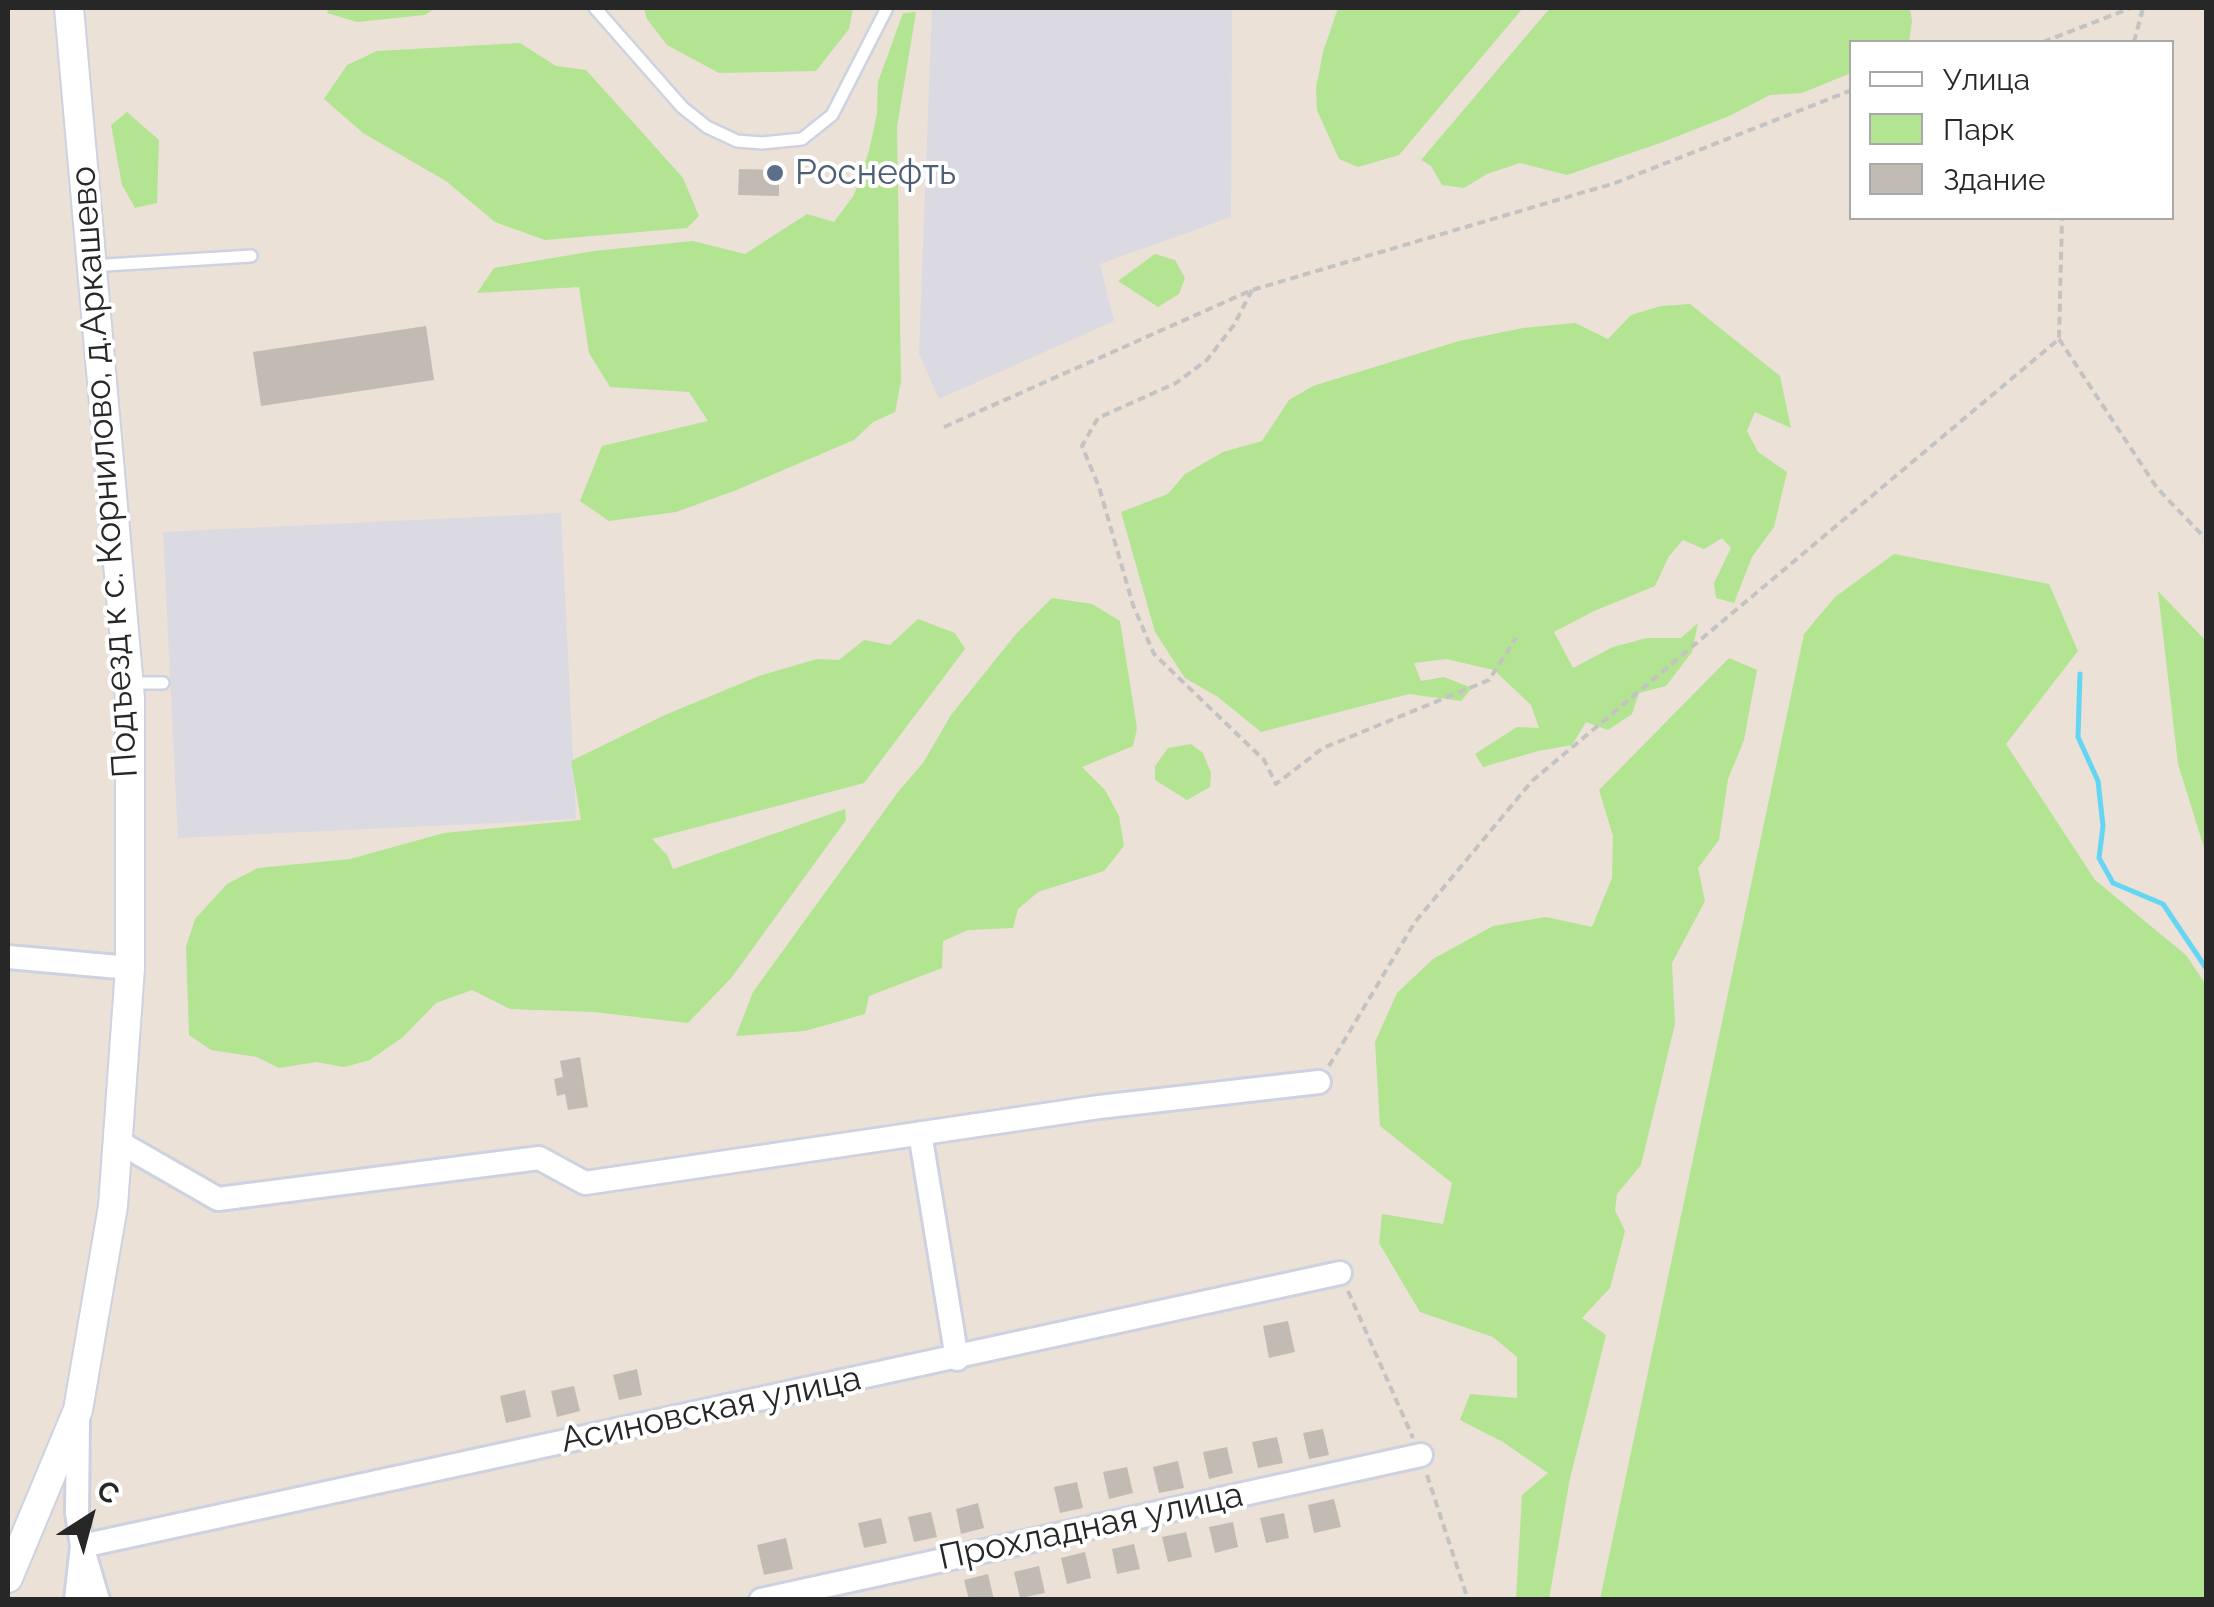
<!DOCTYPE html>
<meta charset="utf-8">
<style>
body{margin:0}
#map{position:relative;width:2214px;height:1607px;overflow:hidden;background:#ebe1d7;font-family:Raleway,sans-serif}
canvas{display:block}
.frame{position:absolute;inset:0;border:10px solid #272727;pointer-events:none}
.legend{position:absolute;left:1849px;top:40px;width:325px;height:180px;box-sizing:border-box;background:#fff;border:2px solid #a9a9a9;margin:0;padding:12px 18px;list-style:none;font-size:30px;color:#272727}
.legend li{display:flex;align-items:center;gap:20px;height:50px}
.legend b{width:50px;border:2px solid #a9a9a9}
.north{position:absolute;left:40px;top:1467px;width:100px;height:100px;-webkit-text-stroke:8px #fff;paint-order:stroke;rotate:36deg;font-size:28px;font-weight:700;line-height:40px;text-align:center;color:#272727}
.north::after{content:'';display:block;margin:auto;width:35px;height:45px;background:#272727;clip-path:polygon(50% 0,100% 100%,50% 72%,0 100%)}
</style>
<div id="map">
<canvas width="2214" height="1607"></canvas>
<div class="frame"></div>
<ul class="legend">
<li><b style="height:12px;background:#fff"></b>Улица</li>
<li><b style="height:28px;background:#b2e491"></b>Парк</li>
<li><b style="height:28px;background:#c2bbb4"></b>Здание</li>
</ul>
<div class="north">С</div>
</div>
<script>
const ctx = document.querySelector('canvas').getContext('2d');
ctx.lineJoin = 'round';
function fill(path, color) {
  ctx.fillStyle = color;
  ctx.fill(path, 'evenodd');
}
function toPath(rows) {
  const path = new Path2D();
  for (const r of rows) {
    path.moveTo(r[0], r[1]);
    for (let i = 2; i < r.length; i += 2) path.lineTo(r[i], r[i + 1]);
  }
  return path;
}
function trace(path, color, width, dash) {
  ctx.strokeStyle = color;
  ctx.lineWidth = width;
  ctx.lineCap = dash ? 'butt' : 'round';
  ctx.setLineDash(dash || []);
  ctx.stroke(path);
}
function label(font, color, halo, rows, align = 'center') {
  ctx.font = font + ' Raleway,sans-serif';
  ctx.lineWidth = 8;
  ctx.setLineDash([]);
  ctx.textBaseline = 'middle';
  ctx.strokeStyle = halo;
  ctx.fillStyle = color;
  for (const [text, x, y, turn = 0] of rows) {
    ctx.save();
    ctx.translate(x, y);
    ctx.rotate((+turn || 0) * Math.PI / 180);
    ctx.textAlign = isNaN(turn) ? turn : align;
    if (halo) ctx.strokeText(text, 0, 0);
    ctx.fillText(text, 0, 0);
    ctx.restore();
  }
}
const industrial = toPath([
 [932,8,1232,8,1231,217,1100,264,1114,321,939,399,919,354],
 [561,513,576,819,178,838,163,532]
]);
const green = toPath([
 [329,8,433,8,434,9,425,15,357,22,327,13],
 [644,8,853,8,849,29,816,71,719,73,667,45,647,19],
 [1338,8,1523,8,1399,155,1358,167,1339,159,1317,110,1316,88,1323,52],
 [1550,8,1910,8,1912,21,1909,42,1852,42,1851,73,1802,93,1770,95,1729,116,1663,142,1567,175,1520,163,1487,174,1464,188,1442,185,1431,166,1421,160],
 [916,12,897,127,901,381,895,412,873,422,854,440,734,491,676,512,609,521,580,501,602,446,708,421,689,392,610,387,589,353,579,287,477,293,494,268,594,251,693,241,745,254,807,214,834,222,854,195,869,151,877,114,878,82,903,13],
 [520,43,556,66,586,70,641,131,683,178,699,216,687,228,545,240,495,222,446,181,363,133,324,99,347,65,377,51],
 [127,112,159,140,157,203,135,208,122,185,111,125],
 [1155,254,1175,260,1185,278,1179,294,1158,307,1118,281],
 [1690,304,1780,376,1791,428,1755,412,1747,431,1758,452,1787,472,1774,527,1752,557,1734,603,1716,598,1714,583,1731,548,1722,538,1704,549,1683,540,1669,556,1655,586,1594,611,1554,632,1573,668,1613,647,1647,638,1681,638,1698,623,1692,652,1666,686,1639,693,1632,714,1608,730,1586,722,1572,745,1538,751,1483,767,1475,754,1517,727,1539,728,1531,705,1494,670,1446,659,1414,663,1421,681,1444,677,1472,688,1461,701,1409,694,1261,732,1218,697,1185,678,1155,632,1121,512,1168,494,1185,474,1223,452,1262,441,1289,400,1313,386,1459,341,1523,328,1575,323,1608,339,1631,315,1661,306],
 [1894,554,2049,584,2078,651,2006,744,2095,880,2186,955,2206,985,2206,1599,1600,1599,1804,634,1835,597],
 [2158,591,2206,641,2206,854,2178,764],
 [1052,598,1092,604,1120,621,1137,728,1133,746,1082,767,1105,790,1119,816,1124,846,1104,871,1038,892,1018,909,1013,928,968,930,943,941,942,968,869,996,865,1014,805,1031,736,1036,753,992,898,792,923,763,951,715,1016,634],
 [918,619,955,633,965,649,864,783,652,839,667,855,673,869,845,809,846,820,732,977,688,1023,594,1012,510,1009,472,990,436,1003,403,1037,370,1060,344,1067,316,1062,279,1068,257,1057,211,1050,189,1035,186,947,195,919,227,884,258,868,350,859,444,833,581,820,571,761,665,715,759,676,817,659,839,660,864,640,890,645],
 [1729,658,1757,670,1744,740,1728,779,1719,840,1698,868,1705,901,1672,963,1675,1024,1641,1165,1617,1194,1615,1210,1625,1231,1610,1288,1582,1318,1606,1335,1570,1478,1549,1599,1516,1599,1522,1495,1548,1473,1503,1442,1460,1420,1470,1394,1517,1398,1517,1357,1493,1337,1420,1312,1379,1243,1382,1214,1443,1224,1452,1183,1380,1126,1375,1042,1397,993,1433,959,1493,926,1546,917,1592,927,1612,878,1613,836,1599,790],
 [1191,744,1203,753,1211,773,1210,787,1187,800,1155,780,1155,766,1168,748]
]);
const stream = toPath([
 [2080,674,2078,737,2098,781,2103,826,2099,858,2113,883,2163,904,2206,968]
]);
const building = toPath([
 [739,169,779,170,779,196,738,195],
 [426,326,434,380,261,406,253,352],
 [580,1057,588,1107,568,1110,565,1094,557,1096,554,1079,563,1077,560,1061],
 [1288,1321,1295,1352,1269,1358,1263,1326],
 [637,1369,642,1395,619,1400,613,1375],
 [574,1386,580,1411,557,1417,551,1391],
 [525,1390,531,1417,506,1423,500,1396],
 [1323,1429,1329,1455,1309,1459,1303,1433],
 [1277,1437,1283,1463,1258,1468,1252,1442],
 [1227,1447,1233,1473,1209,1479,1203,1452],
 [1178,1461,1184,1488,1159,1493,1153,1467],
 [1127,1467,1133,1493,1109,1499,1103,1472],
 [1077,1482,1083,1508,1060,1513,1054,1487],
 [1334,1499,1341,1527,1314,1533,1308,1505],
 [978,1503,984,1528,961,1534,956,1509],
 [931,1512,937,1537,914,1542,908,1517],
 [1284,1513,1289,1538,1266,1543,1260,1518],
 [881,1518,887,1543,864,1548,858,1523],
 [1233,1522,1238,1547,1215,1553,1209,1527],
 [1186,1532,1192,1557,1168,1562,1162,1537],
 [786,1538,793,1569,764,1575,757,1545],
 [1134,1544,1140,1569,1117,1574,1112,1549],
 [1085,1552,1091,1578,1067,1584,1061,1558],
 [1039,1566,1045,1593,1020,1598,1014,1572],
 [988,1574,994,1600,969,1600,964,1580]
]);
const path = toPath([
 [2043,42,2131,8],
 [2134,42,2143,8],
 [1252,290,1234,325,1207,360,1176,383,1098,418,1082,446,1099,487,1133,605,1154,654,1264,760,1276,784,1323,748,1489,680,1516,638],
 [2059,339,2157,488,2206,539],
 [944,427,1252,290,1615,183,1852,90],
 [1329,1066,1415,922,1532,781,2059,339,2062,218],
 [1348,1291,1413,1438],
 [1427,1475,1468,1600]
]);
const service = toPath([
 [595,8,682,107,707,127,737,141,762,143,802,139,832,115,887,8],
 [90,266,251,256],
 [129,683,163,683]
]);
const minor = toPath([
 [8,957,130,968],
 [920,1133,957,1359],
 [117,1141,218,1199,539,1158,585,1183,1099,1107,1319,1082],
 [76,1600,82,1546,77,1513,78,1419],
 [98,1600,82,1546,1340,1273],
 [761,1600,1421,1455]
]);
const tertiary = toPath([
 [8,1578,78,1410,113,1206,130,968,130,699,69,8]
]);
const markers = [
 [775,173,10,"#5c6f8a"]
];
const serviceNames = [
 ["Роснефть",795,173]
];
const streetNames = [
 ["Подъезд к с. Корнилово, д.Аркашево",105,472,-94],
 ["Асиновская улица",711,1410,-12],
 ["Прохладная улица",1091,1527,-12]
];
fill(industrial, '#dbd9e2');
fill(green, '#b2e491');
trace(stream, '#64d5f2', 5);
fill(building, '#c2bbb4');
trace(service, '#cdd2e1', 16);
trace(minor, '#cdd2e1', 28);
trace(tertiary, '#cdd2e1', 32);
trace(path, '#c3c3c3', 4, [8, 5]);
trace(service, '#fff', 11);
trace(minor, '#fff', 22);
trace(tertiary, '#fff', 28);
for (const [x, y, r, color] of markers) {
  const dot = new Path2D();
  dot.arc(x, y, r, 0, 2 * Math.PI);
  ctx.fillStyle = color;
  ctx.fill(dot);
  trace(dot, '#fff', 4);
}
label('35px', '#4e5e75', '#fff', serviceNames, 'left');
label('35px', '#272727', '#fff', streetNames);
</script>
